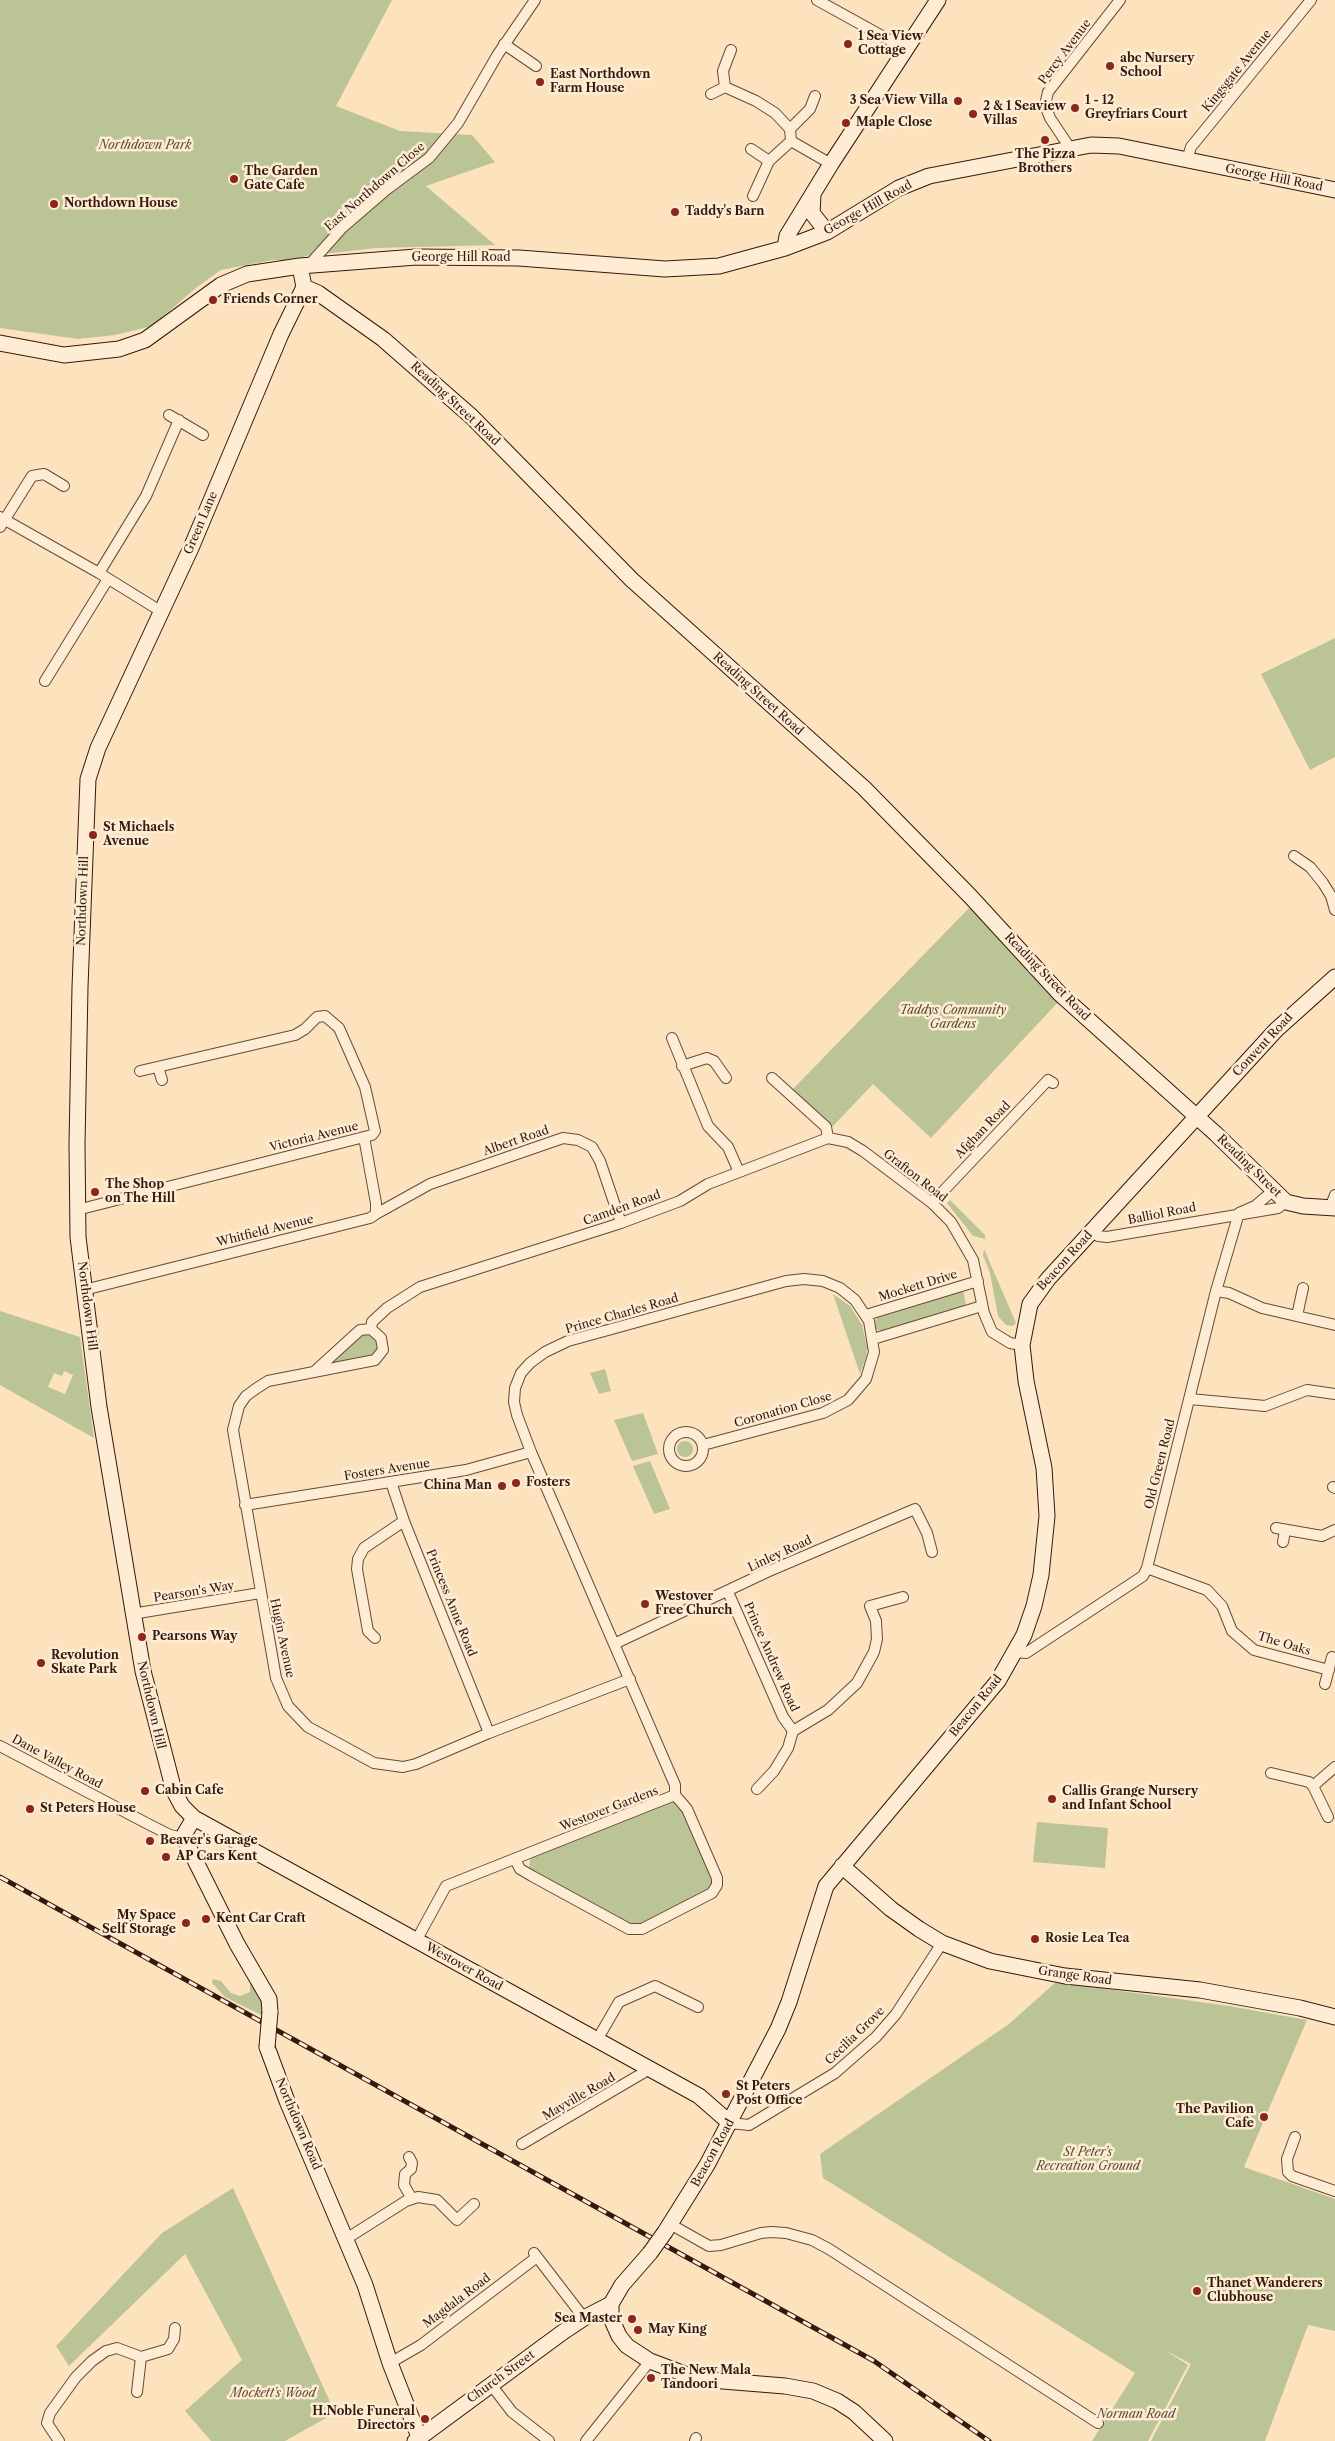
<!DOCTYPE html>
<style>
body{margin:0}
canvas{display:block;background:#fde2be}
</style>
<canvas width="1335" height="2441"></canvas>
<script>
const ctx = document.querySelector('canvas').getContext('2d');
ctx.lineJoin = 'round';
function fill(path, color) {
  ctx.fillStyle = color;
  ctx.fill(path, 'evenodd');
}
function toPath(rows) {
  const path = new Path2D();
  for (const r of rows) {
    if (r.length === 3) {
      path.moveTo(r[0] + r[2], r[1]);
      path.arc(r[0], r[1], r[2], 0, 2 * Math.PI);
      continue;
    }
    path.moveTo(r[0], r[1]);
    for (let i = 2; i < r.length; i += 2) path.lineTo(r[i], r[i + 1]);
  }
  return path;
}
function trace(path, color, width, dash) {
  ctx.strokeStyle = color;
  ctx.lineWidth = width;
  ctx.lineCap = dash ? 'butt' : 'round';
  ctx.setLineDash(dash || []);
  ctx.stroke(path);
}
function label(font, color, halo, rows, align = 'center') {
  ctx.font = font + ' "Libre Caslon Text",serif';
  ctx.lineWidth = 5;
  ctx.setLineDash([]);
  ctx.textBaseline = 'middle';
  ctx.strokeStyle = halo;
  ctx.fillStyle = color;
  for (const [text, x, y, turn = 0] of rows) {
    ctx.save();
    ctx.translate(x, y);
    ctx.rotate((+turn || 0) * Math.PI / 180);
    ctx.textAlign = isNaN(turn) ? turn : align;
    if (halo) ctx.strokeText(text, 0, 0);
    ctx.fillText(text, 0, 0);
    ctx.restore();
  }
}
const green = toPath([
 [0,0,392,0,336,106,400,131,472,135,495,162,426,186,495,245,376,248,306,256,296,260,273,260,221,270,197,287,152,326,115,335,78,339,0,328],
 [1335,638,1335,757,1310,770,1261,674],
 [973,904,1061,999,931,1138,873,1084,832,1127,791,1091],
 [950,1200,985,1235,985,1239,973,1236,947,1203],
 [984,1249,1016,1323,1013,1326,1006,1325,998,1316,990,1273,983,1255],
 [963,1290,966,1305,882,1332,875,1328,874,1323,878,1316],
 [833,1294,850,1306,862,1325,867,1347,866,1357,860,1374],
 [0,1311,80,1337,94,1438,0,1385],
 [64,1371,73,1375,65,1394,48,1387,54,1373,62,1376],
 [361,1334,369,1334,375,1337,379,1348,373,1357,333,1363],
 [605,1369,611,1391,599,1394,590,1373],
 [643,1413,658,1454,632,1461,614,1420],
 [685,1449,8],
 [650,1461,670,1509,654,1514,633,1466],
 [674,1801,682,1804,713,1881,706,1892,640,1925,632,1926,532,1871,529,1867,531,1856],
 [1037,1822,1108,1828,1105,1868,1033,1862],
 [213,1979,221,1981,231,1993,240,1996,250,1992,250,1980,264,2006,265,2017,225,1997,212,1983],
 [1056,1982,1229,2006,1307,2020,1244,2167,1335,2199,1335,2331,1308,2325,1265,2441,1151,2441,1191,2364,1165,2350,1188,2365,1148,2441,1092,2441,1135,2373,823,2178,820,2154,1009,2024],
 [233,2188,335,2413,285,2441,211,2441,185,2411,242,2360,185,2254,69,2366,56,2346,162,2233]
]);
const street = toPath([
 [817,0,902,47,905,52],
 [504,44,536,66],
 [725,87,723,71,731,50],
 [711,94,725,87,756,101,775,113,790,129,791,141,831,164],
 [790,129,810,109,815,96],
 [1070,148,1050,118,1045,105,1048,92,1120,0],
 [751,149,769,161],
 [1187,160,1191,147,1311,0],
 [753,196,769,161,791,141],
 [309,265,342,228,386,190,429,158,458,123,498,54,535,0],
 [169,415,203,435],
 [0,517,99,573,162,612],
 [0,527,32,476,44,474,64,486],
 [99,573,146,496,179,420],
 [45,681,108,579],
 [1294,856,1310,867,1323,883,1331,896,1335,910],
 [672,1038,708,1126,728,1147,739,1172],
 [682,1066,707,1058,714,1061,726,1078],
 [158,1067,162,1080],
 [772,1078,826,1127,828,1138],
 [932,1203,1048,1080,1053,1083],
 [1330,1208,1335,1195],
 [77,1210,364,1137,372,1135,375,1131,365,1087,339,1028,325,1016,317,1017,305,1029,295,1035,140,1071],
 [376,1214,430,1184,563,1138,578,1140,592,1147,600,1161,621,1223],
 [1091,1232,1098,1236,1107,1237,1278,1208,1286,1202],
 [84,1290,370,1218,376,1214,376,1203,364,1137],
 [1216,1291,1229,1293,1262,1308,1335,1325],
 [866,1315,978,1281],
 [1297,1316,1303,1288],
 [371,1329,372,1322,387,1308,420,1287,621,1223,680,1201,708,1184,828,1138,848,1142,863,1151,932,1203,951,1222,973,1260,984,1313,992,1332,1010,1343,1022,1345],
 [873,1339,982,1306],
 [315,1371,360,1330,371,1329,381,1338,383,1350,375,1360,268,1381,257,1388,246,1396,239,1406,233,1430,276,1678,288,1706,308,1727,374,1763,403,1767,416,1764,489,1733,630,1679],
 [1190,1399,1265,1406,1307,1390,1335,1394],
 [686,1449,17],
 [391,1482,404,1521,489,1733],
 [1333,1487,1335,1488],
 [245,1505,466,1470,531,1452],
 [1276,1528,1322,1536,1335,1530],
 [1283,1542,1285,1531],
 [1147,1568,1207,1590,1222,1606,1232,1631,1254,1650,1329,1670],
 [728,1592,783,1717,793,1731],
 [132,1614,260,1593],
 [375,1638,368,1631,357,1569,358,1559,364,1548,404,1521],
 [614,1644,767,1572,915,1509,927,1533,932,1552],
 [1016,1652,1026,1653,1143,1576,1147,1568,1216,1291,1239,1213,1255,1206,1274,1190],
 [1325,1684,1332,1657],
 [0,1746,150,1825,170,1835,184,1838],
 [1271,1773,1309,1782,1313,1786,1328,1817],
 [1313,1786,1335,1767],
 [757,1789,774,1771,788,1748,793,1731,828,1710,857,1683,874,1652,877,1639,876,1621,870,1606,903,1597],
 [675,1795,675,1785,531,1452,517,1415,514,1402,515,1388,521,1373,530,1363,545,1352,568,1341,786,1281,804,1279,823,1281,840,1288,855,1300,869,1321,874,1352,866,1379,848,1400,823,1413,703,1445],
 [515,1859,520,1869,532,1876,629,1929,642,1929,712,1893,717,1885,717,1878,687,1809,675,1795],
 [416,1941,446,1886,675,1795],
 [597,2040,619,2002,655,1986,698,2007],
 [730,2123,749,2125,835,2073,876,2037,896,2014,942,1943],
 [1295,2137,1287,2159,1288,2172,1292,2176,1335,2191],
 [522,2144,648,2070],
 [409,2157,412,2163,411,2169,405,2174,404,2185,412,2199],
 [670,2224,709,2246,721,2245,761,2233,771,2232,786,2233,812,2240,829,2249,1098,2423],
 [346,2239,406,2201,418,2197,437,2200,457,2220,474,2204],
 [534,2253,584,2318],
 [390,2363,421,2345,537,2257],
 [492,2386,512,2412,549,2441],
 [137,2392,141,2357],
 [59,2441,47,2423,50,2413,76,2377,92,2361,106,2351,117,2348,141,2357,168,2349,174,2339,175,2328],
 [586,2441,650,2361],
 [695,2441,696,2438]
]);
const secondary = toPath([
 [813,195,812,213,827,232],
 [785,248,787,236,831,164,938,0],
 [300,266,304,287,281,334,191,548,98,748,88,779,80,987,77,1145,78,1237,99,1407,143,1671,174,1791,182,1806,194,1818,699,2096,730,2123],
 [304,287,318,293,383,339,472,417,632,580,864,788,970,896,1060,994,1216,1134,1286,1202,1303,1206,1335,1208],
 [0,343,64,355,119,349,145,340,221,285,247,274,300,266,416,257,519,258,665,269,719,266,785,248,827,232,899,188,929,176,1091,145,1119,146,1335,190],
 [194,1818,185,1833,184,1838,237,1944,269,1999,270,2012],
 [842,1866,891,1909,919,1929,942,1943,990,1961,1065,1976,1200,1990,1300,2008,1335,2017],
 [267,2047,287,2101,365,2285,390,2363,419,2437],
 [665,2232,707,2165,778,2029,789,2002,826,1886,998,1681,1024,1635,1034,1606,1041,1575,1047,1516,1044,1468,1026,1381,1022,1345,1030,1304,1048,1279,1276,1030,1335,977],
 [611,2304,611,2318,619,2336,627,2346,650,2361,698,2379,785,2386,813,2391,837,2401,854,2412,885,2441],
 [415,2441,563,2332,584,2318,611,2304,622,2285,650,2253]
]);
const rail = toPath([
 [0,1877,874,2361,989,2441]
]);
const secondaryBridge = toPath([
 [267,2047,270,2012],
 [650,2253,665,2232]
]);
const markers = [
 [848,44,5,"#8f2418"],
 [1110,66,5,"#8f2418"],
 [540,82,5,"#8f2418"],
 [958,101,5,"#8f2418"],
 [1075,108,5,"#8f2418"],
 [973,114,5,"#8f2418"],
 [846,123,5,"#8f2418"],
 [1045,140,5,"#8f2418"],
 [234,179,5,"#8f2418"],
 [54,204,5,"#8f2418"],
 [675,212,5,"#8f2418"],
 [213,300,5,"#8f2418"],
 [93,835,5,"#8f2418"],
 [95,1192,5,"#8f2418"],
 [516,1483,5,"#8f2418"],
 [502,1486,5,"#8f2418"],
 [645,1604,5,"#8f2418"],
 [142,1637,5,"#8f2418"],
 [41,1663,5,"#8f2418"],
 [145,1791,5,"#8f2418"],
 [1052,1799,5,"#8f2418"],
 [30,1809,5,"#8f2418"],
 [150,1841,5,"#8f2418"],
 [166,1857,5,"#8f2418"],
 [206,1919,5,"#8f2418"],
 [186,1923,5,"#8f2418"],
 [1035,1939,5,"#8f2418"],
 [726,2094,5,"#8f2418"],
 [1264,2117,5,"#8f2418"],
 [1197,2291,5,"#8f2418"],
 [632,2319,5,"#8f2418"],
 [638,2330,5,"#8f2418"],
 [651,2378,5,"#8f2418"],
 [425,2419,5,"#8f2418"]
];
const poiNames = [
 ["1 Sea View",858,37],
 ["Cottage",858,51],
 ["abc Nursery",1120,59],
 ["School",1120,73],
 ["East Northdown",550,75],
 ["Farm House",550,89],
 ["3 Sea View Villa",948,101,"right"],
 ["1 - 12",1085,101],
 ["Greyfriars Court",1085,115],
 ["2 & 1 Seaview",983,107],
 ["Villas",983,121],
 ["Maple Close",856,123],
 ["The Pizza",1045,155,"center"],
 ["Brothers",1045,169,"center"],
 ["The Garden",244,172],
 ["Gate Cafe",244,186],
 ["Northdown House",64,204],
 ["Taddy's Barn",685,212],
 ["Friends Corner",223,300],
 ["St Michaels",103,828],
 ["Avenue",103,842],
 ["The Shop",105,1185],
 ["on The Hill",105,1199],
 ["Fosters",526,1483],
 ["China Man",492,1486,"right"],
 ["Westover",655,1597],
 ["Free Church",655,1611],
 ["Pearsons Way",152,1637],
 ["Revolution",51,1656],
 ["Skate Park",51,1670],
 ["Cabin Cafe",155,1791],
 ["Callis Grange Nursery",1062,1792],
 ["and Infant School",1062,1806],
 ["St Peters House",40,1809],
 ["Beaver's Garage",160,1841],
 ["AP Cars Kent",176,1857],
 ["My Space",176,1916,"right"],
 ["Self Storage",176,1930,"right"],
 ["Kent Car Craft",216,1919],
 ["Rosie Lea Tea",1045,1939],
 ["St Peters",736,2087],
 ["Post Office",736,2101],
 ["The Pavilion",1254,2110,"right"],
 ["Cafe",1254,2124,"right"],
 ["Thanet Wanderers",1207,2284],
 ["Clubhouse",1207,2298],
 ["Sea Master",622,2319,"right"],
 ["May King",648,2330],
 ["The New Mala",661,2371],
 ["Tandoori",661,2385],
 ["H.Noble Funeral",415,2412,"right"],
 ["Directors",415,2426,"right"]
];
const streetNames = [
 ["Percy Avenue",1065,52,-53],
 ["Kingsgate Avenue",1237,71,-51],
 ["George Hill Road",1274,178,11],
 ["East Northdown Close",375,187,-41],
 ["George Hill Road",868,208,-29],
 ["George Hill Road",461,258],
 ["Reading Street Road",455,404,43],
 ["Green Lane",201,523,-67],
 ["Reading Street Road",758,694,42],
 ["Northdown Hill",83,901,-88],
 ["Reading Street Road",1047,977,46],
 ["Convent Road",1263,1045,-47],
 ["Afghan Road",983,1130,-46],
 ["Victoria Avenue",314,1137,-14],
 ["Albert Road",516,1141,-19],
 ["Reading Street",1249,1166,44],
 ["Grafton Road",915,1176,38],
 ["Camden Road",622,1208,-20],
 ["Balliol Road",1162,1214,-11],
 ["Whitfield Avenue",265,1231,-14],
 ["Beacon Road",1065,1261,-48],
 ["Mockett Drive",918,1286,-17],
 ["Northdown Hill",87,1306,83],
 ["Prince Charles Road",622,1314,-16],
 ["Coronation Close",783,1410,-16],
 ["Old Green Road",1160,1464,-76],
 ["Fosters Avenue",387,1470,-9],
 ["Linley Road",780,1554,-25],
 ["Pearson's Way",194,1592,-9],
 ["Princess Anne Road",451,1603,68],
 ["Hugin Avenue",282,1638,78],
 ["The Oaks",1284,1644,17],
 ["Prince Andrew Road",771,1657,66],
 ["Northdown Hill",151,1705,77],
 ["Beacon Road",976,1706,-51],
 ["Dane Valley Road",57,1762,28],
 ["Westover Gardens",609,1809,-21],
 ["Westover Road",464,1967,29],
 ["Grange Road",1075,1976,8],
 ["Cecilia Grove",855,2036,-44],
 ["Mayville Road",579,2097,-30],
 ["Northdown Road",298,2124,67],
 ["Beacon Road",713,2153,-61],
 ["Magdala Road",457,2301,-37],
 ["Church Street",501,2377,-36]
];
const parkNames = [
 ["Northdown Park",145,146],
 ["Taddys Community",953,1011],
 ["Gardens",953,1025],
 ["St Peter's",1088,2153],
 ["Recreation Ground",1088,2167],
 ["Mockett's Wood",273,2394],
 ["Norman Road",1136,2415]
];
fill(green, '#bbc495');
trace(street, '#664b39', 12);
trace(secondary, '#34190d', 17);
trace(street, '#feecd5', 10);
trace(secondary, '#feecd5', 15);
trace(rail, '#34190d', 5);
trace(rail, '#feecd5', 3, [9]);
trace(secondaryBridge, '#34190d', 17, []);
trace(secondaryBridge, '#feecd5', 15);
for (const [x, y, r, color] of markers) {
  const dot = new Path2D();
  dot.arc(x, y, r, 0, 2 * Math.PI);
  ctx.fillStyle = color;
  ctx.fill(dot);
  trace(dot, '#feecd5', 2);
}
label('bold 12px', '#34190d', '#feecd5', poiNames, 'left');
label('12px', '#34190d', '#feecd5', streetNames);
label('italic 12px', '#5c4c36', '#feecd5', parkNames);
</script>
